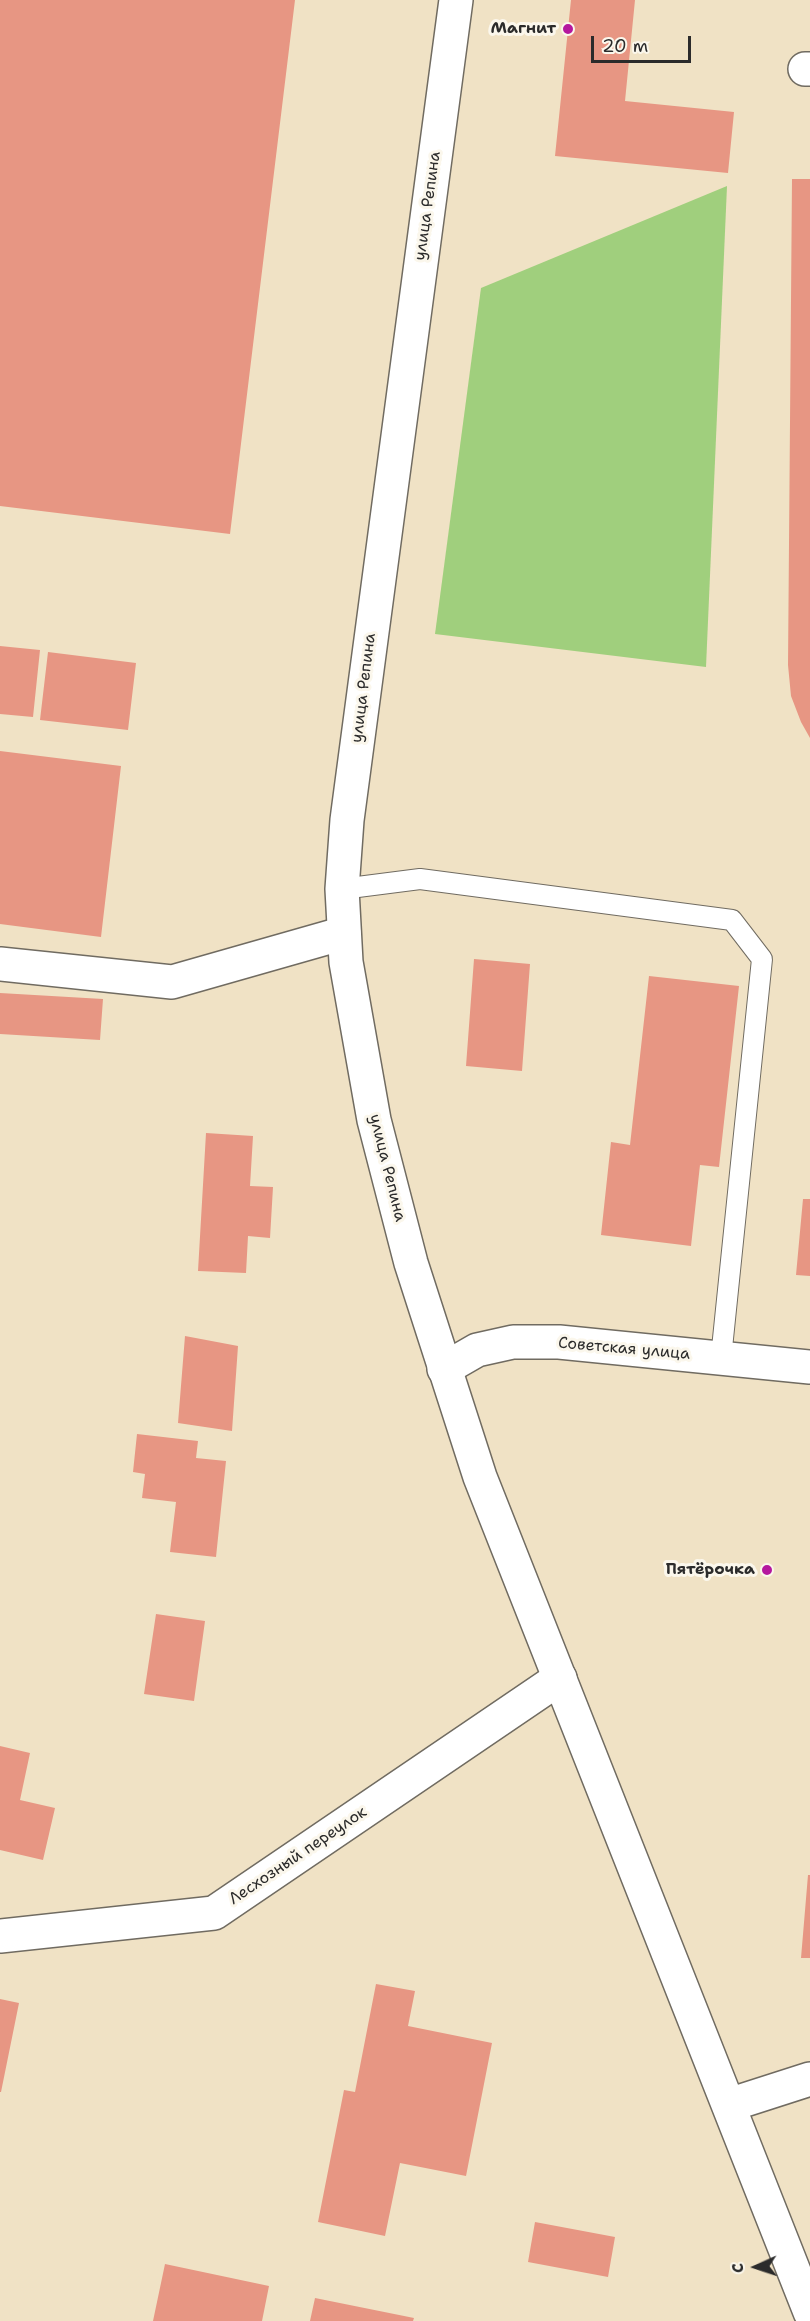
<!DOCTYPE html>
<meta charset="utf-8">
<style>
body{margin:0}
#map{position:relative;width:810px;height:2321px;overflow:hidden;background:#f0e2c5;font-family:"Shantell Sans",sans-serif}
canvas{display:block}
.north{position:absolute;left:726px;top:2237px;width:60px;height:60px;-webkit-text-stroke:4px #fbf7ec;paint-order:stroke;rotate:267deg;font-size:16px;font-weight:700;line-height:24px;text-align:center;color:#2b2b2b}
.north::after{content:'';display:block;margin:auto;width:21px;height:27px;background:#2b2b2b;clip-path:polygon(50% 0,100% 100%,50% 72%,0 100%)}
.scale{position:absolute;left:591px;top:36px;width:100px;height:27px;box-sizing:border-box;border:3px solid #2b2b2b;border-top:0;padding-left:8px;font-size:18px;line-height:21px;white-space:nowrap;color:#2b2b2b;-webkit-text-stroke:4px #fbf7ec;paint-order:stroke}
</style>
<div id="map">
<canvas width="810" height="2321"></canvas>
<div class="north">С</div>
<div class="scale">20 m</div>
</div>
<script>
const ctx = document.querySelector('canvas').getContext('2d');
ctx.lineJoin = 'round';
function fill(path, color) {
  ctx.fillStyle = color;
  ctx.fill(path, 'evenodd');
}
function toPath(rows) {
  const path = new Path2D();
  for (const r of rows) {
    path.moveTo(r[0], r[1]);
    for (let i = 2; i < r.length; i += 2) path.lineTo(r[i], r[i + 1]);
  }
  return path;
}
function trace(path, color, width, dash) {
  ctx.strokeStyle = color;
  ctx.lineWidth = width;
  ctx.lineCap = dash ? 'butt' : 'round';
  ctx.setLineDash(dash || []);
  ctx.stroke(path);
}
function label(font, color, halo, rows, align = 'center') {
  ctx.font = font + ' "Shantell Sans",sans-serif';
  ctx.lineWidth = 6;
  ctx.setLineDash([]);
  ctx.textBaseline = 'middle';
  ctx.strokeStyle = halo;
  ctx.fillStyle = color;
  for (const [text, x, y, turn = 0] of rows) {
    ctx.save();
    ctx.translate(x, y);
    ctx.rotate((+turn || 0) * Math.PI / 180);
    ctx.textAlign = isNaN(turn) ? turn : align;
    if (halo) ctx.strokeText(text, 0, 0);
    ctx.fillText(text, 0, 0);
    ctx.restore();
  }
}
const green = toPath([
 [727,186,706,667,435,634,481,288]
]);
const building = toPath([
 [0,0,295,0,230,534,0,506],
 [571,0,635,0,625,101,734,112,728,173,555,156],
 [792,179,810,179,810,738,801,722,791,696,788,665],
 [0,646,40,650,33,717,0,714],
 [48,652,136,663,128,730,40,720],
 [0,751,121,766,101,937,0,924],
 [474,959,530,964,522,1071,466,1066],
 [649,976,739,986,719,1167,700,1165,691,1246,601,1235,611,1142,630,1145],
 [0,993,103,999,100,1040,0,1034],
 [206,1133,253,1136,250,1186,273,1187,270,1238,248,1236,246,1273,198,1271],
 [803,1199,810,1199,810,1276,796,1275],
 [185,1336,238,1346,232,1431,178,1423],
 [137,1434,198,1441,196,1458,226,1461,216,1557,170,1552,176,1502,142,1498,145,1474,133,1472],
 [156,1614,205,1621,194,1701,144,1694],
 [0,1746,30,1753,20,1800,55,1808,43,1860,0,1850],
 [808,1875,810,1875,810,1958,801,1958],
 [376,1984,415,1991,408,2026,492,2043,466,2176,400,2163,385,2236,318,2222,344,2090,355,2092],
 [0,1999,19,2003,1,2092,0,2092],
 [535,2222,615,2237,608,2277,528,2262],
 [165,2264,269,2286,262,2321,153,2321],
 [315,2298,414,2318,413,2321,310,2321]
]);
const lane = toPath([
 [342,889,420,879,732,920,762,959,721,1358]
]);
const street = toPath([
 [805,69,810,69],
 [0,964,172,982,344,933],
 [0,1936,214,1913,560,1678],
 [729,2105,810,2079]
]);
const secondary = toPath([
 [444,1369,477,1350,513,1342,559,1342,810,1367]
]);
const primary = toPath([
 [456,0,347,820,342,889,346,962,374,1120,411,1263,480,1477,810,2312]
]);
const markers = [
 [568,29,6,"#b5179e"],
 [767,1570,6,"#b5179e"]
];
const poiNames = [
 ["Магнит",556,29],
 ["Пятёрочка",755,1570]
];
const streetNames = [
 ["улица Репина",428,206,-82],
 ["улица Репина",364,688,-83],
 ["улица Репина",387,1168,76],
 ["Советская улица",624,1349,5],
 ["Лесхозный переулок",298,1856,-34]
];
fill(green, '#a0cf7d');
fill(building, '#e79683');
trace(lane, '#706b61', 22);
trace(street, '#706b61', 36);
trace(secondary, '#706b61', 36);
trace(primary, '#706b61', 36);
trace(lane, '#fff', 20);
trace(street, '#fff', 33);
trace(secondary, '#fff', 33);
trace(primary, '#fff', 33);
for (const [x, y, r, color] of markers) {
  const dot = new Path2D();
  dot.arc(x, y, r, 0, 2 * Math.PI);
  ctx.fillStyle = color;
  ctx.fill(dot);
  trace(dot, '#fbf7ec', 2);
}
label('bold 16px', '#2b2b2b', '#fbf7ec', poiNames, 'right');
label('16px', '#2b2b2b', '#fbf7ec', streetNames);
</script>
